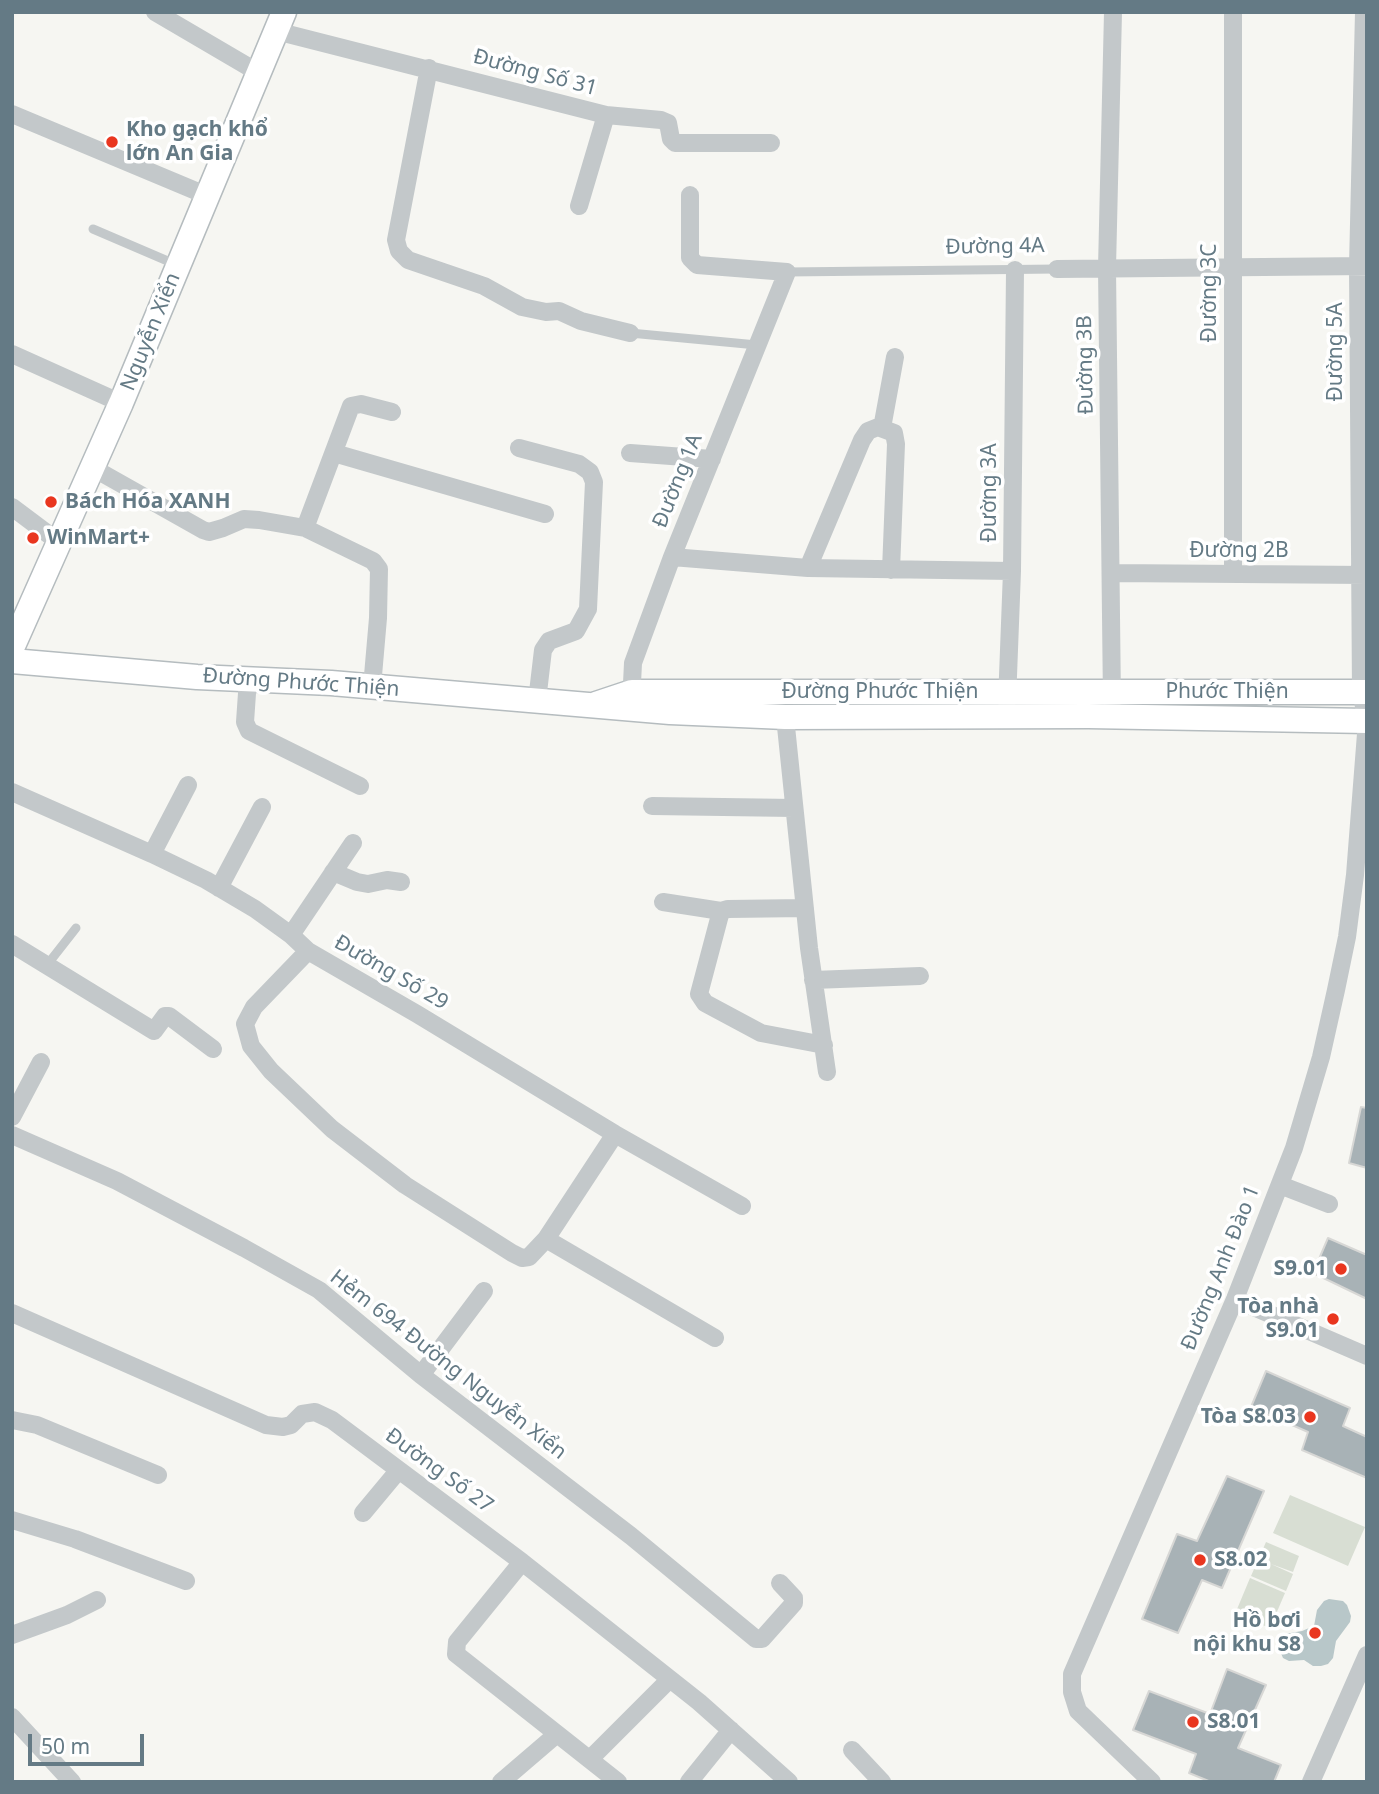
<!DOCTYPE html>
<meta charset="utf-8">
<style>
body{margin:0}
#map{position:relative;width:1379px;height:1794px;overflow:hidden;background:#f6f6f2;font-family:"Noto Sans",sans-serif}
canvas{display:block}
.frame{position:absolute;inset:0;border:14px solid #647a85;pointer-events:none}
.scale{position:absolute;left:28px;top:1734px;width:116px;height:32px;box-sizing:border-box;border:4px solid #647a85;border-top:0;padding-left:9px;font-size:21px;line-height:24px;white-space:nowrap;color:#647a85;-webkit-text-stroke:5px #fff;paint-order:stroke}
</style>
<div id="map">
<canvas width="1379" height="1794"></canvas>
<div class="frame"></div>
<div class="scale">50 m</div>
</div>
<script>
const ctx = document.querySelector('canvas').getContext('2d');
ctx.lineJoin = 'round';
function fill(path, color) {
  ctx.fillStyle = color;
  ctx.fill(path, 'evenodd');
}
function toPath(rows) {
  const path = new Path2D();
  for (const r of rows) {
    path.moveTo(r[0], r[1]);
    for (let i = 2; i < r.length; i += 2) path.lineTo(r[i], r[i + 1]);
  }
  return path;
}
function trace(path, color, width, dash) {
  ctx.strokeStyle = color;
  ctx.lineWidth = width;
  ctx.lineCap = dash ? 'butt' : 'round';
  ctx.setLineDash(dash || []);
  ctx.stroke(path);
}
function label(font, color, halo, rows, align = 'center') {
  ctx.font = font + ' "Noto Sans",sans-serif';
  ctx.lineWidth = 7;
  ctx.setLineDash([]);
  ctx.textBaseline = 'middle';
  ctx.strokeStyle = halo;
  ctx.fillStyle = color;
  for (const [text, x, y, turn = 0] of rows) {
    ctx.save();
    ctx.translate(x, y);
    ctx.rotate((+turn || 0) * Math.PI / 180);
    ctx.textAlign = isNaN(turn) ? turn : align;
    if (halo) ctx.strokeText(text, 0, 0);
    ctx.fillText(text, 0, 0);
    ctx.restore();
  }
}
const green = toPath([
 [1290,1495,1365,1527,1348,1566,1273,1533],
 [1266,1542,1299,1556,1293,1572,1271,1564,1293,1574,1286,1591,1251,1576],
 [1250,1578,1285,1593,1270,1628,1235,1614]
]);
const water = toPath([
 [1329,1599,1343,1601,1347,1605,1351,1616,1350,1622,1336,1641,1333,1658,1328,1664,1321,1666,1313,1666,1304,1660,1289,1661,1283,1658,1280,1651,1281,1639,1285,1634,1302,1631,1314,1626,1317,1610,1324,1601]
]);
const building = toPath([
 [1361,1107,1367,1108,1367,1168,1349,1163,1361,1107],
 [1328,1238,1367,1255,1367,1299,1313,1273,1328,1238],
 [1266,1371,1350,1408,1343,1426,1367,1437,1367,1478,1302,1450,1308,1432,1251,1407,1266,1371],
 [1227,1476,1264,1491,1222,1588,1202,1580,1178,1633,1142,1619,1177,1534,1197,1541,1227,1476],
 [1227,1669,1266,1685,1238,1748,1281,1765,1274,1782,1211,1782,1189,1773,1196,1754,1133,1730,1149,1691,1210,1714,1227,1669]
]);
const lane = toPath([
 [93,229,177,265],
 [787,272,1057,269],
 [630,333,757,345],
 [47,965,76,928]
]);
const street = toPath([
 [155,12,259,73],
 [276,31,606,115,661,120,668,123,671,139,675,143,771,143],
 [429,68,396,240,399,251,408,260,484,286,522,307,546,312,559,311,581,321,630,333],
 [12,114,208,196],
 [579,206,606,115],
 [1057,269,1367,266],
 [12,354,121,403],
 [882,428,895,357],
 [519,448,579,464,590,472,594,482,588,609,576,631,549,641,543,650,537,701],
 [334,453,545,514],
 [630,453,712,459],
 [93,468,203,530,209,532,223,528,244,519,259,520,305,528],
 [12,507,60,543],
 [672,557,808,568,1012,571],
 [808,568,862,440,868,431,878,427,894,433,896,444,891,570],
 [1112,573,1367,575],
 [1233,574,1233,12],
 [248,679,245,722,249,731,360,786],
 [372,687,378,618,379,569,373,561,305,528,351,406,361,404,392,412],
 [1007,702,1012,571,1015,270],
 [1112,702,1107,268,1113,12],
 [631,704,633,663,672,557,787,272,697,265,690,258,690,195],
 [785,717,809,948,827,1072],
 [12,792,152,854,206,880,255,909,291,935,308,951,417,1014,615,1134,742,1206],
 [652,806,794,808],
 [152,854,188,785],
 [333,872,357,882,368,884,387,880,401,882],
 [219,888,262,807],
 [663,902,721,911],
 [805,908,728,909,721,911,699,994,705,1003,761,1033,824,1045],
 [291,935,353,843],
 [12,944,154,1031,165,1016,169,1016,213,1049],
 [308,951,254,1007,245,1024,251,1046,271,1071,332,1129,405,1185,512,1253,522,1258,529,1257,546,1239,615,1134],
 [813,980,920,976],
 [12,1117,41,1062],
 [12,1135,117,1181,244,1248,319,1290,421,1375,631,1536,756,1639,762,1639,794,1603,794,1598,780,1583],
 [1280,1185,1329,1204],
 [546,1239,715,1338],
 [1235,1299,1367,1356],
 [12,1313,266,1425,283,1427,291,1425,302,1414,315,1412,332,1420,522,1562,699,1702,789,1782],
 [421,1375,484,1291],
 [12,1420,37,1425,158,1475],
 [363,1513,398,1471],
 [12,1520,75,1539,186,1581],
 [522,1562,457,1642,456,1654,618,1782],
 [12,1635,67,1615,97,1600],
 [12,1717,72,1782],
 [852,1750,882,1782],
 [590,1759,669,1680],
 [501,1782,557,1734],
 [689,1782,731,1730],
 [1152,1782,1078,1711,1072,1692,1072,1674,1235,1299,1294,1148,1321,1057,1336,990,1347,937,1355,875,1367,721,1361,692,1358,266,1364,12],
 [1311,1782,1367,1655]
]);
const secondary = toPath([
 [12,648,121,403,284,12],
 [12,661,197,677,331,683,670,712,785,717,1088,716,1367,721],
 [596,704,632,692,1367,692]
]);
const markers = [
 [112,142,7,"#e9361f"],
 [51,502,7,"#e9361f"],
 [33,538,7,"#e9361f"],
 [1341,1269,7,"#e9361f"],
 [1333,1319,7,"#e9361f"],
 [1310,1417,7,"#e9361f"],
 [1200,1560,7,"#e9361f"],
 [1315,1633,7,"#e9361f"],
 [1193,1722,7,"#e9361f"]
];
const streetNames = [
 ["Đường Số 31",535,73,15],
 ["Đường 4A",995,247,-1],
 ["Đường 3C",1210,293,-90],
 ["Nguyễn Xiển",151,332,-68],
 ["Đường 5A",1336,352,-90],
 ["Đường 3B",1086,365,-91],
 ["Đường 1A",678,481,-68],
 ["Đường 3A",990,493,-90],
 ["Đường 2B",1239,551],
 ["Đường Phước Thiện",301,683,4],
 ["Đường Phước Thiện",880,692],
 ["Phước Thiện",1227,692],
 ["Đường Số 29",391,973,30],
 ["Đường Anh Đào 1",1221,1268,-68],
 ["Hẻm 694 Đường Nguyễn Xiển",448,1365,38],
 ["Đường Số 27",439,1471,36]
];
const poiNames = [
 ["Kho gạch khổ",126,130],
 ["lớn An Gia",126,154],
 ["Bách Hóa XANH",65,502],
 ["WinMart+",47,538],
 ["S9.01",1327,1269,"right"],
 ["Tòa nhà",1319,1307,"right"],
 ["S9.01",1319,1331,"right"],
 ["Tòa S8.03",1296,1417,"right"],
 ["S8.02",1214,1560],
 ["Hồ bơi",1301,1621,"right"],
 ["nội khu S8",1301,1645,"right"],
 ["S8.01",1207,1722]
];
fill(green, '#d8ded3');
fill(water, '#b8c7c9');
fill(building, '#a8b2b6');
trace(building, '#d7d7d5', 2);
trace(secondary, '#b5bcbf', 27);
trace(lane, '#c3c8ca', 9);
trace(street, '#c3c8ca', 18);
trace(secondary, '#fff', 24);
for (const [x, y, r, color] of markers) {
  const dot = new Path2D();
  dot.arc(x, y, r, 0, 2 * Math.PI);
  ctx.fillStyle = color;
  ctx.fill(dot);
  trace(dot, '#fff', 2.5);
}
label('21px', '#647a85', '#fff', streetNames);
label('bold 21px', '#647a85', '#fff', poiNames, 'left');
</script>
